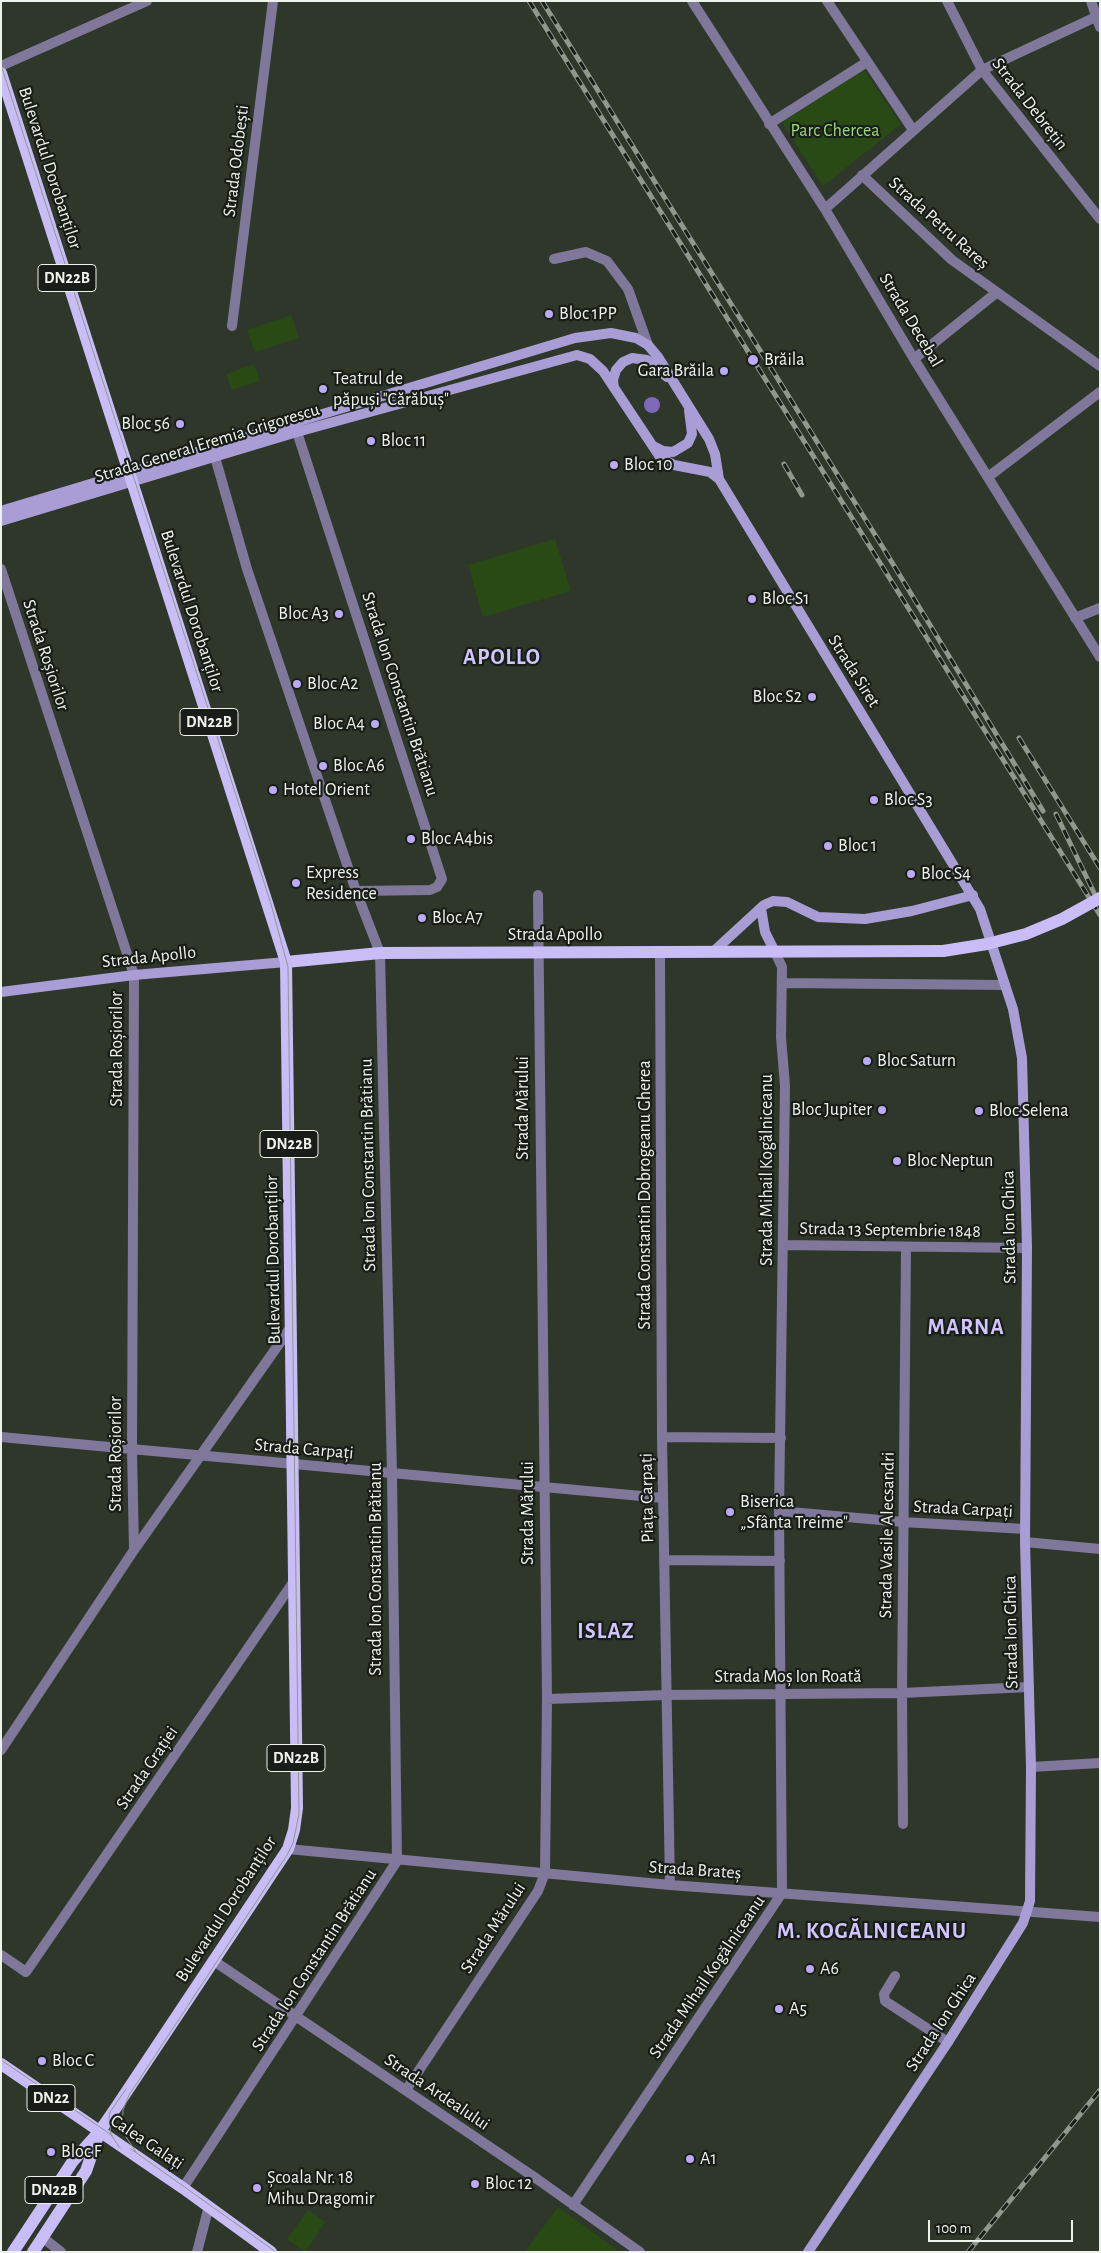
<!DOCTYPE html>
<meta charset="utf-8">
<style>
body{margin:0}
#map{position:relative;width:1101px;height:2253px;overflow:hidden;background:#2e372a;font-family:"Alegreya Sans",sans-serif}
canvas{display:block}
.frame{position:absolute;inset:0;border:2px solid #edf3eb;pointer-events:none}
.scale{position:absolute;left:928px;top:2220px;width:145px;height:22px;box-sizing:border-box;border:2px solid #edf3eb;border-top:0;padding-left:6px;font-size:15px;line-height:18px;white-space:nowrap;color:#edf3eb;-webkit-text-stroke:4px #191d17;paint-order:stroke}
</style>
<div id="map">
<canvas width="1101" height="2253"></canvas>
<div class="frame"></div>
<div class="scale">100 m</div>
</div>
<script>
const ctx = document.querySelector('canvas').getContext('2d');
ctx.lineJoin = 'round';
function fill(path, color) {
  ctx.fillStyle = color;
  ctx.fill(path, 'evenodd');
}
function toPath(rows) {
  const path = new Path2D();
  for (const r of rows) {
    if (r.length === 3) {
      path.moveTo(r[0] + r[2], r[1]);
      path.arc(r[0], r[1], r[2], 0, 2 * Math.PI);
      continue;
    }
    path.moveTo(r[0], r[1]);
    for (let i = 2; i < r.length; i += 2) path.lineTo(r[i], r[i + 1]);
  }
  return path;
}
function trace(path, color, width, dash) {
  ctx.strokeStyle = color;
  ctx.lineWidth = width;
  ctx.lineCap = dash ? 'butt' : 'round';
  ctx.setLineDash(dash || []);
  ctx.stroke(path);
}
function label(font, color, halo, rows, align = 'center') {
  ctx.font = font + ' "Alegreya Sans",sans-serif';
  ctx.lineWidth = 4.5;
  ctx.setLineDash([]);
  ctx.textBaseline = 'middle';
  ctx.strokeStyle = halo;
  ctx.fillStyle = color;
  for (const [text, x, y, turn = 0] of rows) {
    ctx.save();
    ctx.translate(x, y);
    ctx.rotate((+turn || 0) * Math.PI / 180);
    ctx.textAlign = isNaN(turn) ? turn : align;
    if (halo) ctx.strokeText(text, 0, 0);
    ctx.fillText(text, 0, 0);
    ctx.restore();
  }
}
const green = toPath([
 [864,70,901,124,823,186,782,122],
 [291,315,299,338,255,352,247,330],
 [254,364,260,381,232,390,226,374],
 [555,539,571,591,483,617,468,565],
 [558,2207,620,2252,525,2252],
 [308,2210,325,2222,305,2252,287,2239]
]);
const water = toPath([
 [652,405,8]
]);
const street = toPath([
 [692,1,825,209,914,359,1100,657],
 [827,1,913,130],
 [947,1,982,70,1100,219],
 [1091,1,1100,27],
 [1,66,147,1],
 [769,124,867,62],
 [862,175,952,260,1100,366],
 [825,209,982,70,1100,15],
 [554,259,586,252,607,261,628,289,648,345],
 [232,326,273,1],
 [914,359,996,293],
 [297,432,442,879,437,887,430,890,356,891],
 [988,477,1100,392],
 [1,569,134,975,132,1450,134,1550],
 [1075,618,1100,608],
 [660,953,662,1437,670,1885],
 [782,983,1005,985],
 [783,1245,1027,1248],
 [1,1437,663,1498],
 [662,1437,781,1438],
 [779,1511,903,1522,1025,1529],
 [1025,1542,1100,1549],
 [664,1560,780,1561],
 [547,1699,667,1695,902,1693,1029,1687],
 [1,1750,134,1550,291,1327],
 [1031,1767,1100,1763],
 [903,1824,902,1693,906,1247],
 [288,1849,670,1885,1100,1917],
 [1,1955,26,1972,294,1581],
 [214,1961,537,2179,640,2252],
 [895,1976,884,1994,885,2001,948,2042],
 [406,2090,538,1891,545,1873,547,1699,538,895],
 [183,2188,397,1861,392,1474,380,953,356,891,247,569,213,450],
 [573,2205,782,1893,779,1511,785,1086,781,1037,782,967,775,952],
 [42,2237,61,2252],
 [197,2252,209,2206]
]);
const secondary = toPath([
 [614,388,613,380,616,370,623,362,632,358,647,360,667,377],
 [653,446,663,451,673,452,688,443,692,434,689,410],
 [1,511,575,338,611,333,636,338,648,345,658,357,709,439,715,454,719,479,980,909,1013,1009,1022,1058,1027,1248,1025,1542,1031,1767,1030,1901,1023,1923,948,2042,808,2252],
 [1,521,297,432,577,355,590,359,603,371,660,457,674,465,710,472,719,479],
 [761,908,765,932,775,952],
 [713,952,764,905,773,901,787,902,818,917,865,919,912,911,973,895],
 [1,992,134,975,286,962]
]);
const primary = toPath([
 [1,73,286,962,297,1808,294,1830,288,1849,115,2109,100,2131,73,2161,13,2252],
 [286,962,380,953,943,951],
 [1,2064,183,2188,271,2252],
 [33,2252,86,2171,98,2136]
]);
const tram = toPath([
 [1,65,271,904,288,967,299,1814,293,1843,287,1855,129,2095,123,2110,122,2131,136,2152],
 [1,2060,113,2136],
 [120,2148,111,2135,109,2119,110,2112,126,2089],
 [131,2149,276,2252]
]);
const rail = toPath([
 [529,1,1100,915],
 [542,1,882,546,1043,811],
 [784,464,802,495],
 [1019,738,1100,868],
 [1056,814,1098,901],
 [968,2252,1100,2090]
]);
const primaryBridge = toPath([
 [943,951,987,944,1026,934,1062,919,1100,898]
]);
const markers = [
 [549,314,5,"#bbaaf6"],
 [753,360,6,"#bbaaf6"],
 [724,371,5,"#bbaaf6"],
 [323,389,5,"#bbaaf6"],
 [180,424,5,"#bbaaf6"],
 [371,441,5,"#bbaaf6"],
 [614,465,5,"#bbaaf6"],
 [752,599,5,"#bbaaf6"],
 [339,614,5,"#bbaaf6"],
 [297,684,5,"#bbaaf6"],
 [812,697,5,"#bbaaf6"],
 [375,724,5,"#bbaaf6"],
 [323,766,5,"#bbaaf6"],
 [273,790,5,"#bbaaf6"],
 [874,800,5,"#bbaaf6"],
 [411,839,5,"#bbaaf6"],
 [828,846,5,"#bbaaf6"],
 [911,874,5,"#bbaaf6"],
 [296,883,5,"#bbaaf6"],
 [422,918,5,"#bbaaf6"],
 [867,1061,5,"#bbaaf6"],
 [882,1110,5,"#bbaaf6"],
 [979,1111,5,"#bbaaf6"],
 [897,1161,5,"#bbaaf6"],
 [730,1512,5,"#bbaaf6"],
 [810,1969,5,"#bbaaf6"],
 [779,2009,5,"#bbaaf6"],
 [42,2061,5,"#bbaaf6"],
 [51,2152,5,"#bbaaf6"],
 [690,2159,5,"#bbaaf6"],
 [475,2184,5,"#bbaaf6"],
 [257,2188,5,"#bbaaf6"]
];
const shields = [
 [67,278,58],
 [209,722,58],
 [289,1144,58],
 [296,1758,58],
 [51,2098,48],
 [54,2190,58]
];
const shieldNames = [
 ["DN22B",67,278],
 ["DN22B",209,722],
 ["DN22B",289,1144],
 ["DN22B",296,1758],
 ["DN22",51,2098],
 ["DN22B",54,2190]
];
const streetNames = [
 ["Strada Debrețin",1030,104,52],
 ["Strada Odobești",236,161,-83],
 ["Bulevardul Dorobanților",50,168,72],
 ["Strada Petru Rareș",939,223,42],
 ["Strada Decebal",911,320,59],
 ["Strada General Eremia Grigorescu",207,443,-17],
 ["Bulevardul Dorobanților",192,611,72],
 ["Strada Roșiorilor",46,655,72],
 ["Strada Siret",854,671,58],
 ["Strada Ion Constantin Brătianu",400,694,72],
 ["Strada Apollo",555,935],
 ["Strada Apollo",149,957,-6],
 ["Strada Roșiorilor",117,1049,-90],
 ["Strada Mărului",523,1108,-90],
 ["Strada Ion Constantin Brătianu",368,1165,-91],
 ["Strada Mihail Kogălniceanu",767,1170,-90],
 ["Strada Constantin Dobrogeanu Gherea",645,1195,-90],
 ["Strada Ion Ghica",1009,1227,-91],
 ["Strada 13 Septembrie 1848",890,1230,1],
 ["Bulevardul Dorobanților",273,1260,-91],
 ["Strada Carpați",304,1449,5],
 ["Strada Roșiorilor",116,1454,-90],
 ["Piața Carpați",647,1498,-91],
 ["Strada Carpați",963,1509,3],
 ["Strada Mărului",528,1513,-90],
 ["Strada Vasile Alecsandri",887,1535,-89],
 ["Strada Ion Constantin Brătianu",376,1569,-90],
 ["Strada Ion Ghica",1011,1632,-91],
 ["Strada Moș Ion Roată",788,1677],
 ["Strada Grației",147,1768,-56],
 ["Strada Brateș",695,1870,4],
 ["Bulevardul Dorobanților",226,1909,-57],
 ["Strada Mărului",493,1928,-57],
 ["Strada Ion Constantin Brătianu",314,1960,-57],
 ["Strada Mihail Kogălniceanu",707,1977,-56],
 ["Strada Ion Ghica",941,2022,-57],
 ["Strada Ardealului",437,2092,34],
 ["Calea Galați",147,2142,34]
];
const parkNames = [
 ["Parc Chercea",835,131]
];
const poiNames = [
 ["Bloc 1PP",559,314],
 ["Brăila",764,360],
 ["Gara Brăila",714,371,"right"],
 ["Teatrul de",333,379],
 ["păpuși \"Cărăbuș\"",333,400],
 ["Bloc 56",170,424,"right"],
 ["Bloc 11",381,441],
 ["Bloc 10",624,465],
 ["Bloc S1",762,599],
 ["Bloc A3",329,614,"right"],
 ["Bloc A2",307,684],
 ["Bloc S2",802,697,"right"],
 ["Bloc A4",365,724,"right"],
 ["Bloc A6",333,766],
 ["Hotel Orient",283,790],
 ["Bloc S3",884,800],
 ["Bloc A4bis",421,839],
 ["Bloc 1",838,846],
 ["Express",306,873],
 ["Residence",306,894],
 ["Bloc S4",921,874],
 ["Bloc A7",432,918],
 ["Bloc Saturn",877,1061],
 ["Bloc Jupiter",872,1110,"right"],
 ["Bloc Selena",989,1111],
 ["Bloc Neptun",907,1161],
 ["Biserica",740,1502],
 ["„Sfânta Treime\"",740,1523],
 ["A6",820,1969],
 ["A5",789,2009],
 ["Bloc C",52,2061],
 ["Bloc F",61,2152],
 ["A1",700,2159],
 ["Școala Nr. 18",267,2178],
 ["Mihu Dragomir",267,2199],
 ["Bloc 12",485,2184]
];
const districtNames = [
 ["APOLLO",502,657],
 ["MARNA",966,1327],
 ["ISLAZ",606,1631],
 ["M. KOGĂLNICEANU",872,1931]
];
fill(green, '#294a15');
fill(water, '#7e6ab9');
trace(street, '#7f789b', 10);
trace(secondary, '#a99dd6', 10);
trace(primary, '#c9bdf7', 12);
trace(tram, '#90978d', 1);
trace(rail, '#90978d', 5);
trace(rail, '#191d17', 3, [9]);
trace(primaryBridge, '#c9bdf7', 12);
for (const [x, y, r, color] of markers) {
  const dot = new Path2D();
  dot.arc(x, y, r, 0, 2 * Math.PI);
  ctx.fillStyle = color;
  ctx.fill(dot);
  trace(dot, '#191d17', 2);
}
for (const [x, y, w] of shields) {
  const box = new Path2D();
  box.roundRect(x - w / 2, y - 13.5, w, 27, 4);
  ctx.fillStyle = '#191d17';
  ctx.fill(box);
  trace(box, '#edf3eb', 1);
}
label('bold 16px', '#edf3eb', null, shieldNames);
label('18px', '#edf3eb', '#191d17', streetNames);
label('18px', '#98db76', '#191d17', parkNames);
label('18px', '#edf3eb', '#191d17', poiNames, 'left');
ctx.letterSpacing = '1px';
label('bold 22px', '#d1c5ff', '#191d17', districtNames);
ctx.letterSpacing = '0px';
</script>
